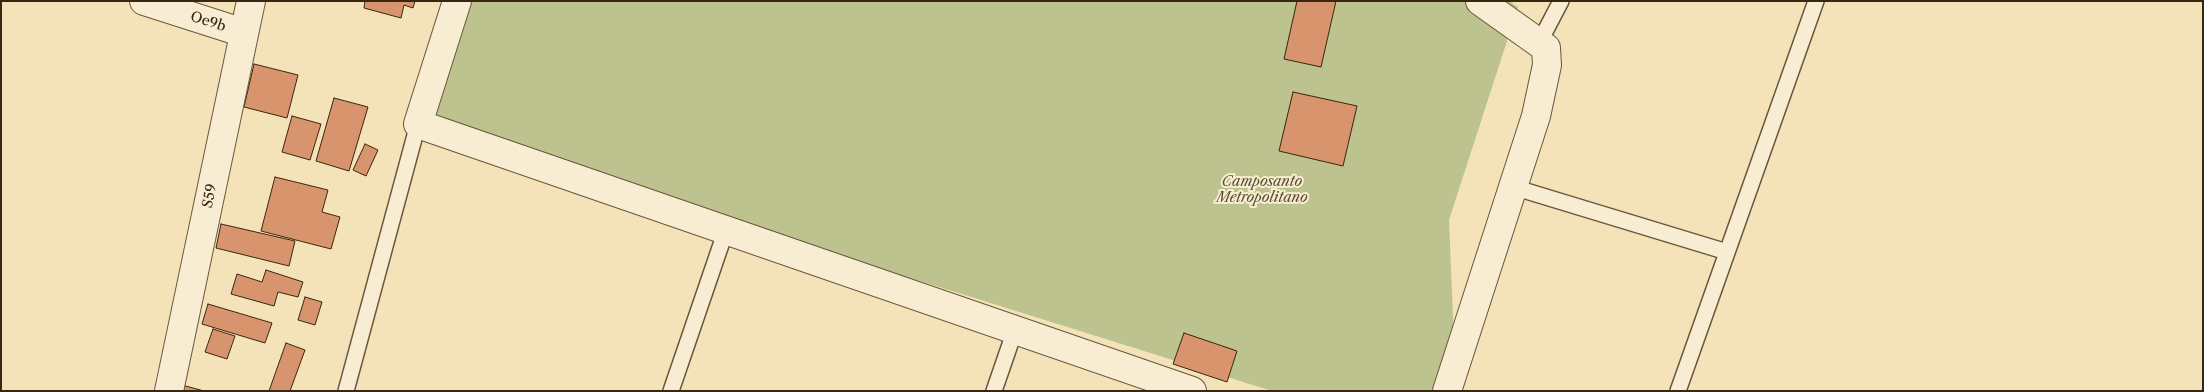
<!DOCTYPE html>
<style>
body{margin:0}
#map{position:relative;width:2204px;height:392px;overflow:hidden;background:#f4e2b9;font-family:"Libre Caslon Text",serif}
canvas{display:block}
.frame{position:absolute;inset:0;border:2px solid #392611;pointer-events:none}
</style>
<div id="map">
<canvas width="2204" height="392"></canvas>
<div class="frame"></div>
</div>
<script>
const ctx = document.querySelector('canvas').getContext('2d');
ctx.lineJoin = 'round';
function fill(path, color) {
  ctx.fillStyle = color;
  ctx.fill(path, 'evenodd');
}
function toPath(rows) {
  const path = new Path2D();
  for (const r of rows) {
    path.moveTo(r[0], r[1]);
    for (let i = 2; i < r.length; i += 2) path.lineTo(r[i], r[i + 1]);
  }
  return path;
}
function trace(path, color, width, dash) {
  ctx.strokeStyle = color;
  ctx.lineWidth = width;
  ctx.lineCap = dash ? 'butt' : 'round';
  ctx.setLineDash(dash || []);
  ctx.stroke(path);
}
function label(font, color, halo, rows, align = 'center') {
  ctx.font = font + ' "Libre Caslon Text",serif';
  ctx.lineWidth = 4;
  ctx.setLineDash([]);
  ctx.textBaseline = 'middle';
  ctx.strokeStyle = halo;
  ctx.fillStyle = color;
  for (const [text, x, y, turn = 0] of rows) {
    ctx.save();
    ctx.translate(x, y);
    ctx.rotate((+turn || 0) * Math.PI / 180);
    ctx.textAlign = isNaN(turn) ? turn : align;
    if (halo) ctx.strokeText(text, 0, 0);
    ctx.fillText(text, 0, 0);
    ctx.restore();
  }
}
const green = toPath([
 [442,1,1509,1,1518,7,1449,220,1456,391,1272,391,418,124]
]);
const building = toPath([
 [365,1,415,1,413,8,404,5,401,18,364,8,365,1],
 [1297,1,1336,1,1321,67,1284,59,1297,1],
 [254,64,298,75,287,118,244,107,254,64],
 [1293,92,1357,106,1343,166,1279,151,1293,92],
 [334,98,368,107,349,171,316,161,334,98],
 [292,116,321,124,310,160,282,152,292,116],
 [365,144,378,150,366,176,353,170,365,144],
 [275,177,328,190,322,212,340,217,331,249,261,231,275,177],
 [221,224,295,241,289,266,216,248,221,224],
 [266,270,303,282,298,297,278,292,274,306,231,294,237,274,262,282,266,270],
 [305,297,322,302,315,325,298,320,305,297],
 [208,304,272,323,265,343,202,324,208,304],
 [213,329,235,336,227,359,205,352,213,329],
 [1184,333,1237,351,1227,382,1173,364,1184,333],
 [286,343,305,350,290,391,269,391,286,343],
 [182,385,204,391,180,391,182,385]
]);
const lane = toPath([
 [1539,43,1561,1],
 [1513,187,1727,252],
 [346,391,418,124],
 [671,391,726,230],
 [994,391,1015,330],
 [1678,391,1816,1]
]);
const street = toPath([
 [144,1,244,33],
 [457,1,418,124,1192,391],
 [169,391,251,1],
 [1447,391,1536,116,1547,65,1546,48,1480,1]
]);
const streetNames = [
 ["Oe9b",208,22,18],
 ["S59",210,196,-78]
];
const parkNames = [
 ["Camposanto",1262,182],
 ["Metropolitano",1262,198]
];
fill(green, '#bcc38e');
fill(building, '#d7946d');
trace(building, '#392611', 1);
trace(lane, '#68553b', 18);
trace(street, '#68553b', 30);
trace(lane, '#f8ecd2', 15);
trace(street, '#f8ecd2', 28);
label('14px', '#392611', '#f8ecd2', streetNames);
label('italic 14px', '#5a4d30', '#f8ecd2', parkNames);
</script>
